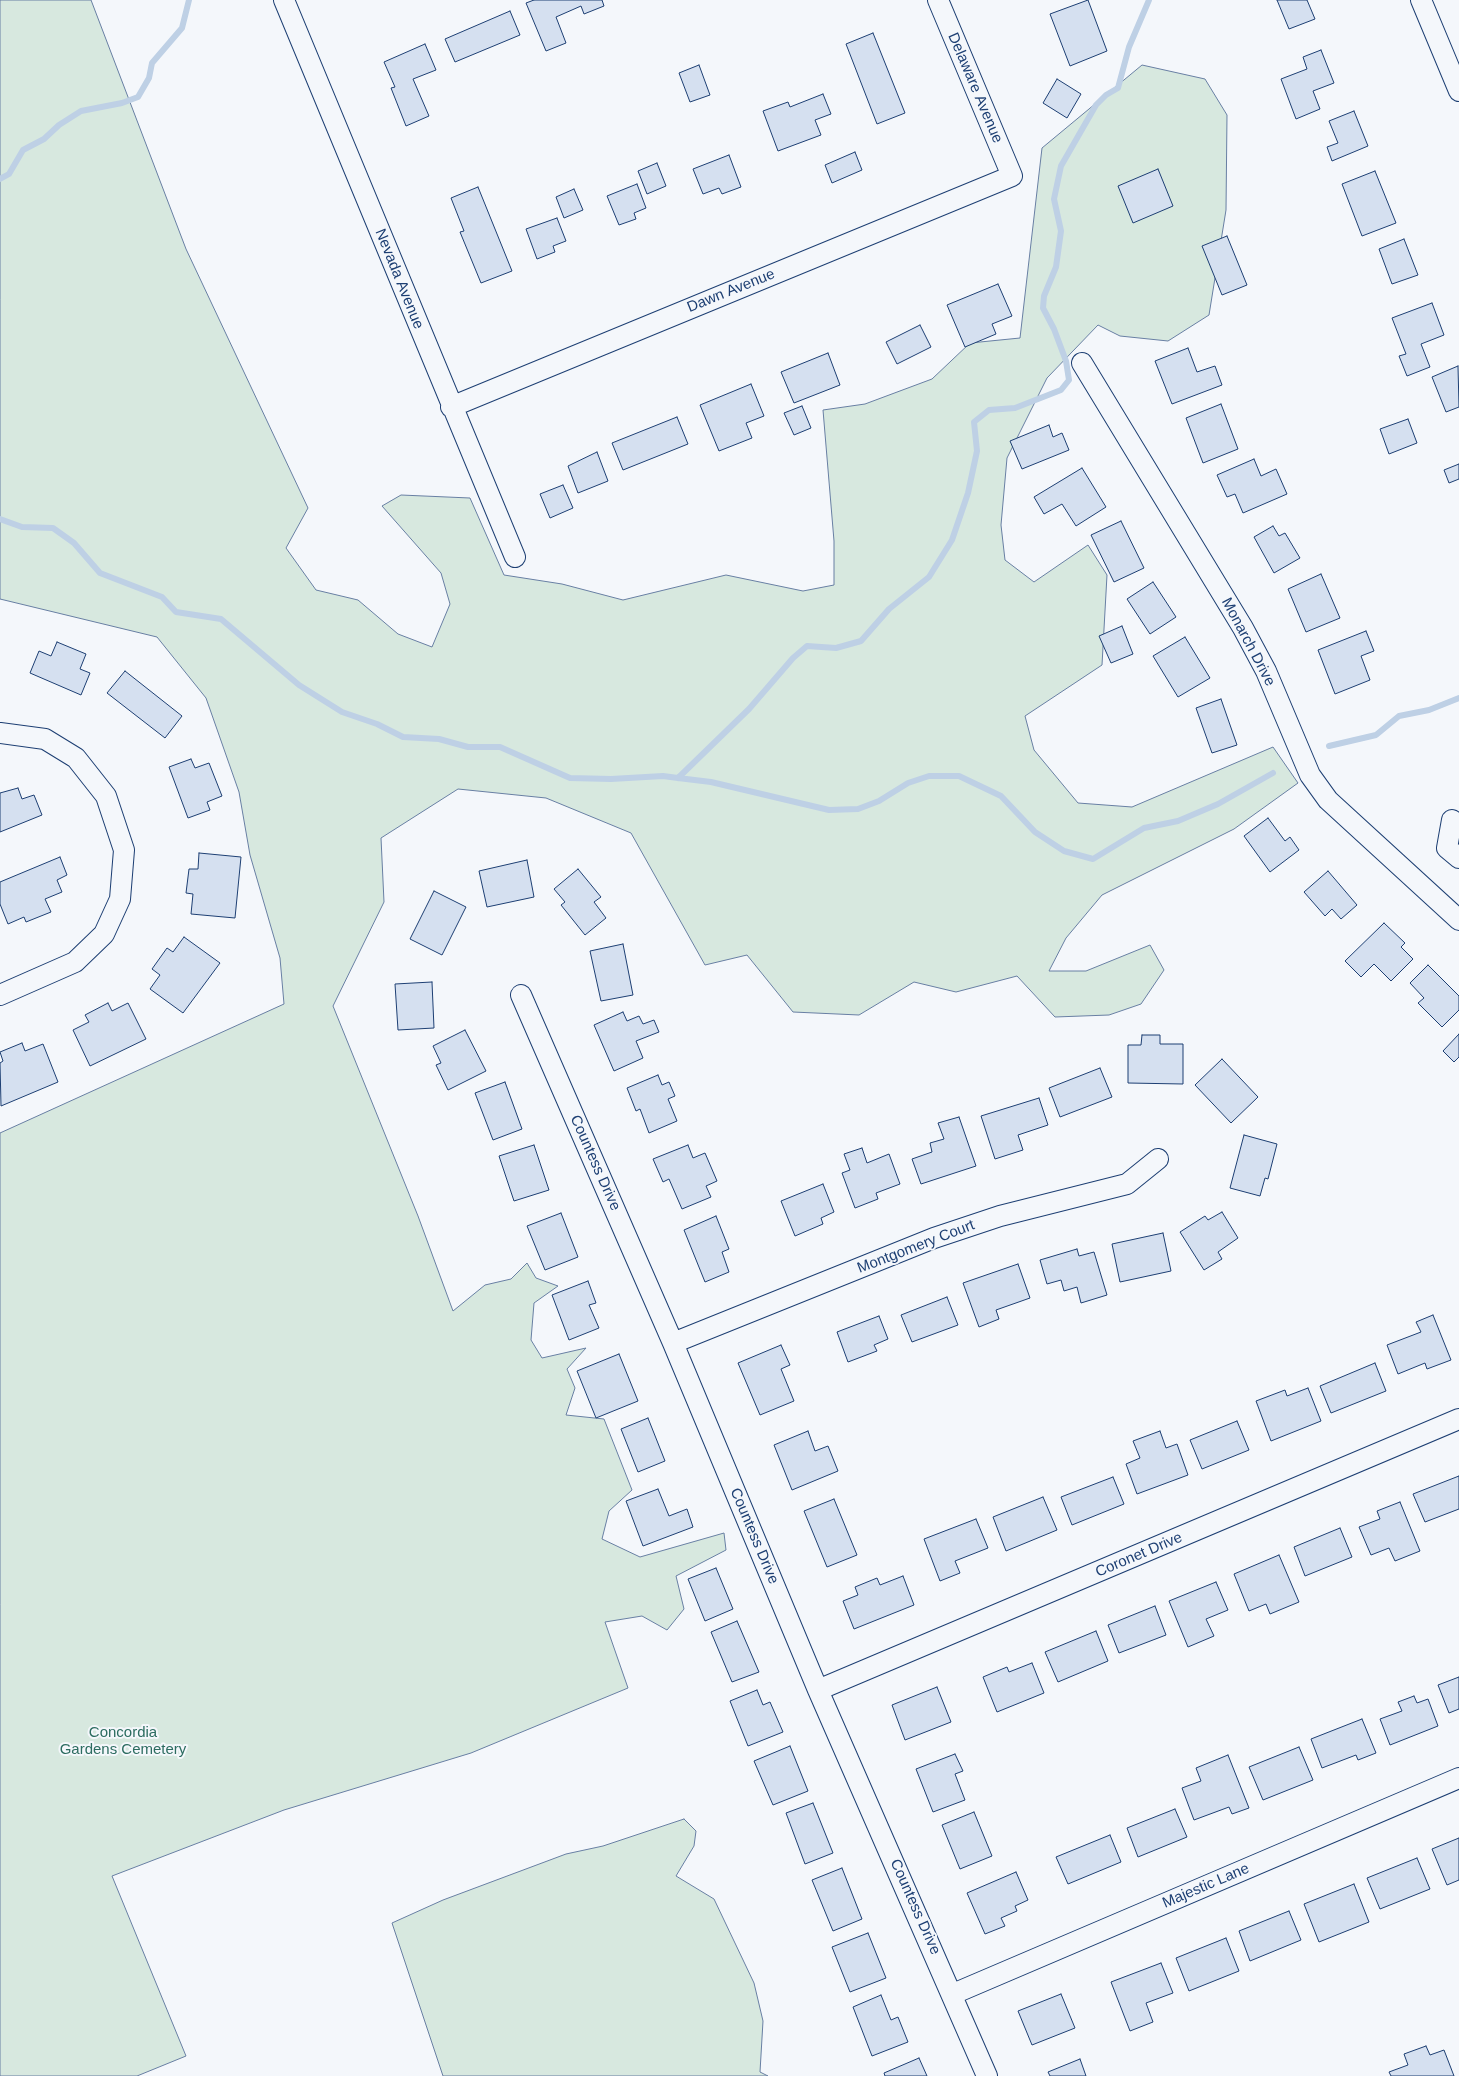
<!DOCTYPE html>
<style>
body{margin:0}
canvas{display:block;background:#f4f7fb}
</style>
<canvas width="1459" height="2076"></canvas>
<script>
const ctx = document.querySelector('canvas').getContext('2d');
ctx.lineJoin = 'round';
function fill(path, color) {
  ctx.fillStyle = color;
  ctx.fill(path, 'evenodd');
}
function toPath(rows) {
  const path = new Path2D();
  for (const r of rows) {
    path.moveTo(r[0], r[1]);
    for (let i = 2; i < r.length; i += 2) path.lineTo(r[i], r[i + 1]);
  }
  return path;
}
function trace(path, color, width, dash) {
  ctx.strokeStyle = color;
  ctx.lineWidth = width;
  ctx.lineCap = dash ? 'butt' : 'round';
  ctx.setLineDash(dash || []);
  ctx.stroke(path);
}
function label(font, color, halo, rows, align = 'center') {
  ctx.font = font + ' Arial,sans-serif';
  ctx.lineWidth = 4;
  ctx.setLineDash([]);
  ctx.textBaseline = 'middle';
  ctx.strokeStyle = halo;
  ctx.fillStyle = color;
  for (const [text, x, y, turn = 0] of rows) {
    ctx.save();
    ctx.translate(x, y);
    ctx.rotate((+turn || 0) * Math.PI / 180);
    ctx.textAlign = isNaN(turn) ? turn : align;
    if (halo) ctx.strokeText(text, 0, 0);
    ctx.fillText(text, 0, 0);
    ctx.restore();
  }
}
const green = toPath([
 [0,0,91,0,186,249,308,508,286,548,316,590,358,600,398,634,432,647,450,604,441,573,382,506,401,495,470,498,504,575,562,584,623,600,726,575,803,591,834,585,834,541,823,410,865,404,932,379,970,343,1020,338,1042,148,1142,65,1205,79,1227,115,1226,210,1209,315,1168,341,1120,336,1098,325,1047,378,1007,458,1001,525,1005,560,1034,582,1088,545,1107,575,1102,665,1025,716,1034,750,1078,803,1132,807,1273,747,1298,783,1234,829,1102,895,1066,938,1049,971,1086,971,1150,945,1164,970,1141,1004,1109,1015,1055,1017,1017,976,956,992,914,982,859,1015,793,1012,747,955,705,965,631,833,546,798,458,789,381,838,384,902,333,1006,418,1216,453,1311,485,1285,511,1279,527,1263,536,1278,558,1286,534,1303,531,1340,542,1358,586,1348,567,1369,575,1388,566,1415,604,1419,632,1490,609,1511,602,1539,640,1557,724,1533,726,1550,676,1576,684,1609,667,1630,642,1616,605,1622,628,1688,471,1753,284,1810,112,1876,186,2056,137,2076,0,2076,0,1133,284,1004,280,958,250,855,239,792,206,698,157,637,0,599,0,0],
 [684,1819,696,1831,694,1846,676,1876,714,1899,754,1983,763,2021,760,2072,768,2076,443,2076,392,1923,443,1900,566,1854,603,1846,684,1819]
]);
const stream = toPath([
 [0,179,9,174,23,150,44,139,59,125,81,111,122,103,138,97,149,78,152,63,182,28,189,0],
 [0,519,22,527,53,528,74,543,100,573,162,597,176,612,221,619,299,685,342,712,377,724,403,737,439,739,468,747,500,747,570,778,611,779,663,776,678,778,711,782,829,810,858,809,879,801,908,783,929,776,959,776,1001,796,1035,832,1064,851,1093,859,1144,828,1178,821,1218,804,1273,773],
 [1329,746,1376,735,1399,716,1429,710,1459,698],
 [678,778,749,709,793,658,807,646,836,648,861,641,889,609,929,577,952,540,968,493,977,451,974,422,989,410,1015,408,1061,390,1069,380,1066,361,1054,329,1043,308,1044,296,1056,267,1061,231,1054,199,1061,166,1096,105,1106,95,1118,88,1129,47,1149,0]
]);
const building = toPath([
 [534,0,602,0,604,6,584,14,581,6,556,17,566,43,546,51,526,3,534,0],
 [1088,0,1107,51,1070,66,1050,14,1088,0],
 [1277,0,1307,0,1315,19,1289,29,1277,0],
 [510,11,520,35,455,62,445,39,510,11],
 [873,33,905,113,877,124,846,44,873,33],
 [425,44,436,70,413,79,429,116,406,126,391,88,395,87,384,62,425,44],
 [1321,50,1334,83,1313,91,1320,109,1296,119,1281,79,1307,69,1303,57,1321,50],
 [699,65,710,95,690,102,679,73,699,65],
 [1057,79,1081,94,1067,118,1043,103,1057,79],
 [823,94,831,114,815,120,821,135,778,151,763,111,788,102,790,107,823,94],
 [1354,111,1368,146,1332,161,1327,147,1338,143,1329,121,1354,111],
 [855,152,862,170,832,183,825,165,855,152],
 [729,155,741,187,722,194,719,188,703,194,693,169,729,155],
 [657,163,666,186,647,194,638,171,657,163],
 [1158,169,1173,206,1133,223,1118,186,1158,169],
 [1375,171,1396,223,1362,236,1342,184,1375,171],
 [637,184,646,208,634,213,636,219,619,225,607,196,637,184],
 [478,187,512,271,481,283,460,232,464,231,451,198,478,187],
 [574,189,583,210,564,218,556,197,574,189],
 [557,218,566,241,553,246,555,252,537,259,526,229,557,218],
 [1227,236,1247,285,1222,295,1202,246,1227,236],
 [1404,239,1418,275,1392,284,1379,249,1404,239],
 [998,284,1012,316,992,324,996,334,965,347,947,305,998,284],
 [1432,303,1444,335,1421,344,1430,367,1407,376,1399,356,1406,354,1392,318,1432,303],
 [920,325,931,347,897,364,886,342,920,325],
 [1188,348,1197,372,1215,366,1222,385,1172,404,1155,361,1188,348],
 [828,353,840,385,794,403,781,372,828,353],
 [1458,366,1459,407,1446,412,1432,377,1458,366],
 [751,384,764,416,746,423,752,438,719,451,700,405,751,384],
 [1221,404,1238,449,1203,463,1186,418,1221,404],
 [802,406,811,428,794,435,784,413,802,406],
 [677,417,688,444,623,470,612,443,677,417],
 [1408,419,1417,443,1389,454,1380,429,1408,419],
 [1049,425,1053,437,1062,433,1069,450,1022,469,1010,441,1049,425],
 [597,452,608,481,578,493,568,466,597,452],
 [1254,459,1261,476,1276,469,1287,494,1243,513,1235,494,1227,497,1217,475,1254,459],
 [1459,464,1459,479,1449,483,1444,470,1459,464],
 [1082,468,1106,507,1076,526,1062,504,1044,514,1034,497,1082,468],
 [563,485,573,508,550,518,540,494,563,485],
 [1121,521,1144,568,1114,582,1091,535,1121,521],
 [1273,526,1279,536,1285,533,1300,558,1274,573,1254,537,1273,526],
 [1321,574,1340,618,1306,632,1288,589,1321,574],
 [1153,582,1176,617,1150,634,1127,599,1153,582],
 [1122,626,1133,654,1111,663,1099,636,1122,626],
 [1366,631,1374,651,1361,656,1370,680,1335,694,1318,650,1366,631],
 [1185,637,1210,678,1178,697,1153,656,1185,637],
 [57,642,86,654,80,669,90,673,81,695,30,673,39,651,51,656,57,642],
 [125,671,182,716,165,738,107,693,125,671],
 [1221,699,1237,745,1212,753,1196,708,1221,699],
 [191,759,195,768,209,763,222,796,207,802,210,810,188,818,169,767,191,759],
 [18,788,22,799,34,795,42,815,0,832,0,793,18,788],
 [1268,818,1285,841,1290,837,1299,850,1270,872,1244,836,1268,818],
 [199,853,241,857,235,918,191,914,193,894,186,893,189,869,198,869,199,853],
 [60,857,67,875,57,880,62,892,45,899,51,912,26,922,24,917,8,924,0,904,0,882,60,857],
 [527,860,534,897,487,907,479,871,527,860],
 [578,869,601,897,594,902,606,918,585,935,561,905,565,902,554,889,578,869],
 [1328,871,1357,905,1341,919,1332,909,1325,916,1304,892,1328,871],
 [434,891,466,907,442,955,410,939,434,891],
 [1384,923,1405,943,1401,947,1413,959,1391,981,1374,964,1361,977,1345,961,1384,923],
 [184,937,220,963,183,1013,150,989,160,975,152,969,167,948,173,952,184,937],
 [623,944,633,995,601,1001,590,951,623,944],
 [1428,965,1459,996,1459,1010,1442,1027,1418,1003,1424,998,1410,983,1428,965],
 [432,982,434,1028,398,1030,395,984,432,982],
 [108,1003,112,1011,128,1003,146,1039,90,1066,73,1030,89,1022,85,1015,108,1003],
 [623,1012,627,1021,639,1016,643,1024,654,1020,659,1032,636,1041,643,1058,614,1071,594,1025,623,1012],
 [465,1030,486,1071,448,1090,436,1065,441,1063,433,1046,465,1030],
 [1459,1034,1459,1057,1454,1062,1443,1051,1459,1034],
 [1142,1035,1160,1035,1160,1044,1183,1044,1183,1084,1128,1083,1128,1045,1141,1045,1142,1035],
 [22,1043,25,1051,43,1044,58,1082,1,1106,0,1063,3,1061,0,1052,22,1043],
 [1222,1059,1258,1097,1231,1123,1195,1085,1222,1059],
 [1100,1068,1112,1097,1060,1117,1049,1088,1100,1068],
 [658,1075,662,1085,669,1082,675,1096,668,1099,677,1121,649,1133,640,1109,636,1111,627,1088,658,1075],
 [505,1082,522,1129,493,1140,475,1093,505,1082],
 [1039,1098,1048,1125,1018,1135,1023,1150,995,1159,981,1116,1039,1098],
 [959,1117,976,1166,921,1184,912,1159,932,1152,930,1143,944,1139,938,1123,959,1117],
 [1244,1135,1277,1144,1268,1179,1265,1178,1260,1196,1230,1188,1244,1135],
 [534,1145,549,1190,514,1201,499,1156,534,1145],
 [688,1145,693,1158,705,1153,717,1181,706,1186,711,1197,682,1209,669,1179,663,1182,653,1159,688,1145],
 [862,1148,867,1163,889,1154,900,1184,876,1193,878,1199,855,1208,842,1173,850,1170,844,1154,862,1148],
 [823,1184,834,1212,821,1218,823,1224,795,1236,781,1201,823,1184],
 [1222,1212,1238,1238,1218,1252,1222,1259,1204,1270,1180,1232,1205,1216,1208,1220,1222,1212],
 [561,1213,578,1257,545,1270,527,1226,561,1213],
 [716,1216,729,1249,722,1252,729,1272,705,1282,684,1230,716,1216],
 [1163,1233,1171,1271,1120,1282,1112,1244,1163,1233],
 [1077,1249,1079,1256,1094,1252,1107,1295,1081,1303,1077,1287,1064,1291,1061,1280,1047,1284,1040,1260,1077,1249],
 [1018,1264,1030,1298,996,1310,999,1319,979,1327,963,1283,1018,1264],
 [588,1281,596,1303,589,1305,599,1328,569,1340,552,1295,588,1281],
 [947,1297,958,1325,912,1342,901,1315,947,1297],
 [1433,1315,1451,1360,1427,1369,1425,1363,1398,1374,1387,1345,1421,1332,1416,1322,1433,1315],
 [879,1316,888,1339,874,1345,877,1351,848,1362,837,1332,879,1316],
 [781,1345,790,1365,781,1369,794,1401,760,1415,738,1363,781,1345],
 [619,1354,638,1401,596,1418,577,1371,619,1354],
 [1375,1363,1386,1391,1331,1413,1320,1386,1375,1363],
 [1308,1388,1321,1421,1271,1441,1256,1401,1285,1390,1287,1396,1308,1388],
 [648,1418,665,1461,638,1472,621,1429,648,1418],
 [1237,1421,1249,1450,1202,1469,1190,1440,1237,1421],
 [808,1431,815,1451,828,1446,838,1471,792,1490,774,1445,808,1431],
 [1160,1431,1166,1448,1177,1444,1188,1475,1137,1494,1126,1464,1140,1458,1133,1441,1160,1431],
 [1459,1476,1459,1509,1425,1522,1413,1494,1459,1476],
 [1113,1477,1124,1504,1072,1525,1061,1497,1113,1477],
 [658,1489,669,1516,687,1509,693,1527,643,1546,626,1501,658,1489],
 [1043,1497,1057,1530,1006,1551,993,1517,1043,1497],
 [834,1499,857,1555,827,1567,804,1511,834,1499],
 [1400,1502,1420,1551,1395,1561,1389,1548,1371,1555,1359,1527,1380,1519,1377,1511,1400,1502],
 [976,1519,988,1548,955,1561,960,1573,940,1581,924,1539,976,1519],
 [1340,1528,1352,1557,1305,1576,1294,1547,1340,1528],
 [1279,1555,1299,1602,1270,1614,1266,1604,1249,1611,1234,1574,1279,1555],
 [716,1568,733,1609,705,1621,688,1579,716,1568],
 [903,1576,914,1605,854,1629,843,1601,858,1595,855,1587,877,1578,880,1585,903,1576],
 [1216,1582,1228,1610,1206,1619,1214,1636,1188,1647,1169,1601,1216,1582],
 [1155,1606,1166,1635,1119,1653,1108,1625,1155,1606],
 [737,1621,759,1672,732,1682,711,1632,737,1621],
 [1096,1631,1108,1661,1058,1682,1045,1652,1096,1631],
 [1032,1663,1044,1693,997,1712,983,1677,1007,1667,1009,1672,1032,1663],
 [1459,1677,1459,1709,1449,1713,1438,1685,1459,1677],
 [937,1687,951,1722,905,1740,892,1705,937,1687],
 [757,1690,763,1705,770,1702,783,1732,748,1746,730,1701,757,1690],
 [1414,1696,1417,1703,1428,1699,1438,1726,1390,1745,1380,1719,1402,1711,1398,1702,1414,1696],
 [1362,1719,1376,1753,1358,1760,1356,1755,1322,1768,1311,1739,1362,1719],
 [790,1746,808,1791,773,1805,754,1761,790,1746],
 [1299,1747,1313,1780,1263,1800,1249,1767,1299,1747],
 [955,1754,963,1771,955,1774,965,1800,933,1812,916,1769,955,1754],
 [1228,1755,1249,1808,1232,1814,1229,1807,1194,1820,1182,1788,1201,1781,1196,1768,1228,1755],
 [813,1803,833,1853,805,1864,786,1813,813,1803],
 [1175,1809,1187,1837,1138,1857,1127,1828,1175,1809],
 [974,1812,992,1856,960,1869,942,1825,974,1812],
 [1110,1835,1121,1862,1068,1884,1056,1857,1110,1835],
 [1459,1838,1459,1880,1447,1885,1432,1849,1459,1838],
 [1417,1858,1430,1889,1380,1909,1367,1878,1417,1858],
 [842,1868,862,1919,833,1931,812,1880,842,1868],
 [1016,1872,1028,1900,1015,1906,1017,1911,1001,1918,1005,1926,985,1934,967,1893,1016,1872],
 [1354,1884,1369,1922,1319,1942,1304,1904,1354,1884],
 [1289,1911,1301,1940,1250,1961,1239,1931,1289,1911],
 [868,1933,886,1978,850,1992,832,1947,868,1933],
 [1226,1938,1239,1971,1189,1991,1176,1958,1226,1938],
 [1161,1963,1173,1993,1146,2003,1153,2022,1130,2031,1111,1982,1161,1963],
 [1061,1994,1075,2028,1032,2045,1018,2011,1061,1994],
 [881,1995,891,2020,898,2017,908,2042,872,2056,853,2007,881,1995],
 [1426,2046,1430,2055,1444,2050,1454,2076,1391,2076,1389,2072,1408,2065,1404,2054,1426,2046],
 [919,2058,927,2076,885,2076,884,2073,919,2058],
 [1080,2059,1086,2076,1050,2076,1048,2072,1080,2059]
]);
const street = toPath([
 [284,0,515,557],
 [1421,0,1459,91],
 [1082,363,1243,628,1266,671,1310,775,1328,800,1459,920],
 [451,407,1012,176,938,0],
 [0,733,45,739,76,758,106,796,124,850,120,899,104,934,75,962,0,995],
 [1452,820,1447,848,1459,858],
 [521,995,673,1343,818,1690,987,2076],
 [673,1343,934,1238,1000,1216,1127,1184,1158,1159],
 [818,1690,1459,1419],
 [953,1994,1459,1778]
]);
const streetNames = [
 ["Delaware Avenue",975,88,67],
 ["Nevada Avenue",399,279,68],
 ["Dawn Avenue",731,291,-22],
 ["Monarch Drive",1248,642,62],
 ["Countess Drive",595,1163,66],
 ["Montgomery Court",916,1247,-21],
 ["Countess Drive",754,1536,67],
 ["Coronet Drive",1139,1555,-23],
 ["Majestic Lane",1206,1886,-23],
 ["Countess Drive",915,1907,66]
];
const parkNames = [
 ["Concordia",123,1733],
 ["Gardens Cemetery",123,1750]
];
fill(green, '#d7e8df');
trace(green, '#687fa3', 1);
trace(stream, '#bed0e5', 6);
fill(building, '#d5e0f0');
trace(building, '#1d3f73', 1);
trace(street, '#1d3f73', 22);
trace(street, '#f4f7fb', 20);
label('15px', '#1d3f73', '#f4f7fb', streetNames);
label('15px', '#2c6c60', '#f4f7fb', parkNames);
</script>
